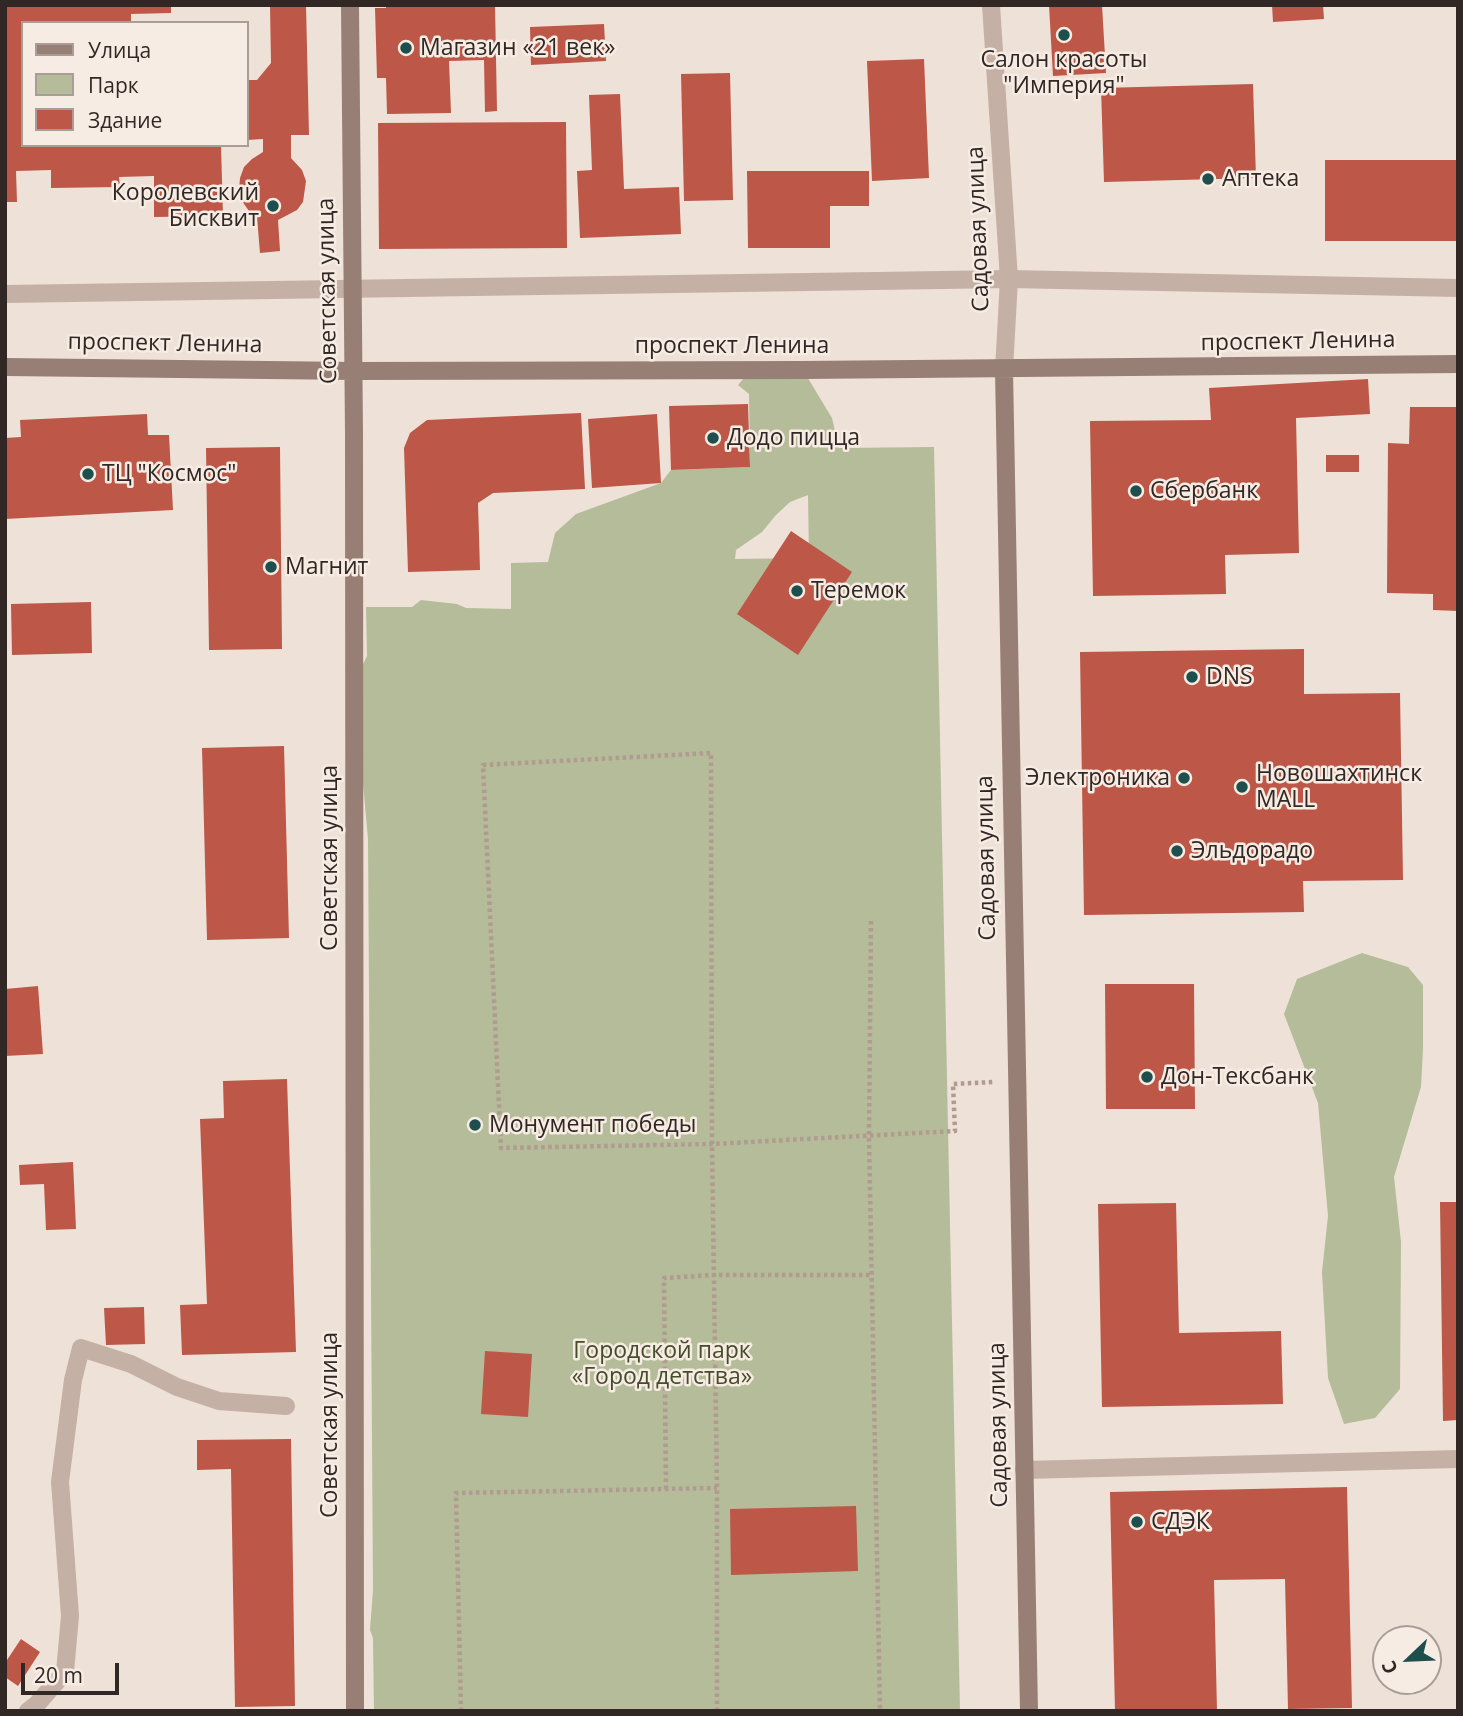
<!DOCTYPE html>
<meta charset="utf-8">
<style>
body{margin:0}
#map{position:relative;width:1463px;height:1716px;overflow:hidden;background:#eee1d7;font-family:"Open Sans",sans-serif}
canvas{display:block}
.frame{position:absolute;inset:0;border:7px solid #312825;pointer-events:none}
.legend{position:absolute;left:21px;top:21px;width:228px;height:126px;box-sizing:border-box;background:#f7ece3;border:2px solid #a89e97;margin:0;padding:9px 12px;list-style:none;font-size:21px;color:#312825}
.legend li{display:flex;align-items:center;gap:14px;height:35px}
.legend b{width:35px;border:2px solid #a89e97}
.north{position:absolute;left:1372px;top:1625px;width:70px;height:70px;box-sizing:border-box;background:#f7ece3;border:2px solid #a89e97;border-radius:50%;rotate:247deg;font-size:19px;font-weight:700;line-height:28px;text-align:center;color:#312825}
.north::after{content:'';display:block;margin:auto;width:24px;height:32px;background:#1e4f4d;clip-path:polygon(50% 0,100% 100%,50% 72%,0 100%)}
.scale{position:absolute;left:21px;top:1663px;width:98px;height:32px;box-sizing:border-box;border:4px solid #312825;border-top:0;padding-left:9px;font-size:21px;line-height:24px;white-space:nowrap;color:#312825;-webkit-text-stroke:5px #f7ece3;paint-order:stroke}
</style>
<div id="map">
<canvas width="1463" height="1716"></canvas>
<div class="frame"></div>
<ul class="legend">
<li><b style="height:9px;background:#987f76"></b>Улица</li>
<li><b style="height:19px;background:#b4bc99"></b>Парк</li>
<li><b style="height:19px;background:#bd5747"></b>Здание</li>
</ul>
<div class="north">С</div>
<div class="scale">20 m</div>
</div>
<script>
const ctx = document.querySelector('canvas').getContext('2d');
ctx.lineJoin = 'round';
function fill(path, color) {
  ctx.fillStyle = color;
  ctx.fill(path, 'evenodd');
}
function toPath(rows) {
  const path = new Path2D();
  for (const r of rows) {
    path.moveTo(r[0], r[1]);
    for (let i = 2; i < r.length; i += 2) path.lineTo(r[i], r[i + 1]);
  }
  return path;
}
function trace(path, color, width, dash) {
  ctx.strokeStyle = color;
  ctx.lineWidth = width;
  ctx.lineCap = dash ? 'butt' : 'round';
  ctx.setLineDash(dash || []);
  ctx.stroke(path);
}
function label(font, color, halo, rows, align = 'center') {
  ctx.font = font + ' "Open Sans",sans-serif';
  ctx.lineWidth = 5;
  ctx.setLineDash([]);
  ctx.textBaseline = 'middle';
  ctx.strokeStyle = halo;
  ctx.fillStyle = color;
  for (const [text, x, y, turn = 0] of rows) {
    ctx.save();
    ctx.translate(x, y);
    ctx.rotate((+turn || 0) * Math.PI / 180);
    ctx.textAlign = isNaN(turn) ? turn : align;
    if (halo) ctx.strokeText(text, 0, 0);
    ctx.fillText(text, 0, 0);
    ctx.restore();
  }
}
const green = toPath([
 [751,370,803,370,832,418,839,448,934,447,960,1711,374,1711,373,1638,370,1630,373,1590,368,839,354,683,367,656,366,607,412,607,421,600,457,604,466,608,511,609,511,563,548,562,555,533,576,514,661,483,671,470,750,467,749,394,738,385],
 [808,495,809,558,735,559,736,550,762,532,776,515,790,502],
 [1362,953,1408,967,1423,985,1423,1049,1421,1087,1394,1177,1401,1242,1400,1389,1375,1418,1344,1424,1328,1378,1322,1272,1328,1216,1318,1103,1284,1014,1297,979]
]);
const building = toPath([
 [5,5,171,5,171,13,131,14,131,23,23,23,23,145,221,145,223,216,154,217,154,176,119,177,120,187,51,188,51,170,16,171,17,202,5,202],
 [270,5,306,5,309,135,291,135,291,158,302,170,306,181,303,202,297,210,278,220,280,251,260,253,257,217,249,211,242,201,239,190,240,178,244,167,252,159,263,152,263,139,247,140,247,80,257,80,271,63],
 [386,5,495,5,497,111,485,112,484,60,449,61,451,113,387,114,386,78,377,78,375,8,386,8],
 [1049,5,1102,5,1106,73,1053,76],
 [1272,5,1323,5,1324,19,1273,22],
 [604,24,606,61,531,65,530,27],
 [924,59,929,178,872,181,867,61],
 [730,73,733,200,684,201,681,74],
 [1253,84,1256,178,1104,182,1101,88],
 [620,94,624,189,679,187,681,234,580,238,577,171,592,170,589,95],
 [566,122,567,248,379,249,378,123],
 [1325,160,1458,160,1458,241,1325,241],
 [747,171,869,171,869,206,830,206,830,248,748,248],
 [1368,379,1370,414,1296,418,1299,553,1225,555,1226,594,1093,596,1090,421,1211,420,1209,388],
 [748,404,750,467,671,470,669,406],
 [1410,407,1458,407,1458,611,1433,610,1433,594,1387,593,1388,443,1409,444],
 [581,413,585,489,493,493,478,503,480,570,408,572,404,448,410,433,427,420],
 [147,414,148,435,169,435,173,510,5,519,5,438,21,437,20,420],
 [657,414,661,483,592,488,588,419],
 [280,447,282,649,209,650,206,448],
 [1326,455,1359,455,1359,472,1326,472],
 [791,531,852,572,798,655,737,614],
 [91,602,92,653,12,655,11,604],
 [1304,649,1304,694,1400,693,1403,880,1303,881,1304,912,1084,915,1080,652],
 [284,746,289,938,207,940,202,748],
 [1105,984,1194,984,1195,1109,1106,1109],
 [38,986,43,1054,5,1056,5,989],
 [287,1079,296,1352,182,1355,180,1305,207,1304,200,1119,224,1118,223,1081],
 [73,1162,76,1229,46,1230,44,1184,20,1185,19,1165],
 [1440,1202,1458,1202,1458,1420,1443,1421],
 [1176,1203,1179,1333,1281,1331,1283,1404,1102,1407,1098,1204],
 [144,1307,145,1344,106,1345,104,1308],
 [485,1351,532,1354,528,1417,481,1414],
 [291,1439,295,1706,235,1707,231,1469,197,1470,197,1440],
 [1347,1487,1352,1708,1288,1709,1285,1579,1214,1580,1217,1711,1115,1711,1110,1492],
 [856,1506,858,1571,731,1575,730,1509],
 [21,1639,40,1652,18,1686,5,1677,5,1663]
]);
const path = toPath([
 [871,921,869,1137,880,1711],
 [666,1489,664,1278,714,1275,872,1275],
 [461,1711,456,1493,717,1488],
 [717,1711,717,1488,712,1144,711,753,483,765,501,1148,712,1144,955,1131,953,1084,994,1082]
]);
const lane = toPath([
 [5,294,1009,279,1458,288],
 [1024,1470,1458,1459],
 [28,1711,37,1704,65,1672,70,1616,60,1482,73,1380,81,1348,131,1364,177,1387,219,1401,286,1406]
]);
const street = toPath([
 [991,5,1009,279,1004,370]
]);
const secondary = toPath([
 [350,5,354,433,355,1711],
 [5,367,354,371,803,370,1458,364],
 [1004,370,1029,1711]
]);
const markers = [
 [1064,35,7,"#1e4f4d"],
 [406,48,7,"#1e4f4d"],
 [1208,179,7,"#1e4f4d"],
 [273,206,7,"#1e4f4d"],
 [713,438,7,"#1e4f4d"],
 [88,474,7,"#1e4f4d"],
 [1136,491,7,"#1e4f4d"],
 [271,567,7,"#1e4f4d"],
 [797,591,7,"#1e4f4d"],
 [1192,677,7,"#1e4f4d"],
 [1184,778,7,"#1e4f4d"],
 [1242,787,7,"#1e4f4d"],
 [1177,851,7,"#1e4f4d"],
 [1147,1077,7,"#1e4f4d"],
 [475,1125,7,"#1e4f4d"],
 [1137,1522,7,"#1e4f4d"]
];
const poiNames = [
 ["Магазин «21 век»",420,48],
 ["Салон красоты",1064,60,"center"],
 ["\"Империя\"",1064,86,"center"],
 ["Аптека",1222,179],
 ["Королевский",259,193,"right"],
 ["Бисквит",259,219,"right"],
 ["Додо пицца",727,438],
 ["ТЦ \"Космос\"",102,474],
 ["Сбербанк",1150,491],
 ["Магнит",285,567],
 ["Теремок",811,591],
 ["DNS",1206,677],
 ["Новошахтинск",1256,774],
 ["MALL",1256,800],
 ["Электроника",1170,778,"right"],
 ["Эльдорадо",1191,851],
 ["Дон-Тексбанк",1161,1077],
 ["Монумент победы",489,1125],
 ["СДЭК",1151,1522]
];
const streetNames = [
 ["Садовая улица",979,229,-92],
 ["Советская улица",328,291,-91],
 ["проспект Ленина",1298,342,-1],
 ["проспект Ленина",165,344,1],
 ["проспект Ленина",732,346],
 ["Советская улица",330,858,-90],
 ["Садовая улица",987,858,-91],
 ["Советская улица",330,1425,-90],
 ["Садовая улица",999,1425,-91]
];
const parkNames = [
 ["Городской парк",662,1351],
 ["«Город детства»",662,1377]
];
fill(green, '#b4bc99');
fill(building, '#bd5747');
trace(path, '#b19a8f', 4.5, [3.5, 3.5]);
trace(lane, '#c5b0a5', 18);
trace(street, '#c5b0a5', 18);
trace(secondary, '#987f76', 18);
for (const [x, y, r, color] of markers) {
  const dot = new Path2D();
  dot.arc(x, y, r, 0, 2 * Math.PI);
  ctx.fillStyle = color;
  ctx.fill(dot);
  trace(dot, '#f7ece3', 2.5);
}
label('23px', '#312825', '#f7ece3', poiNames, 'left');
label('23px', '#312825', '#f7ece3', streetNames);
label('23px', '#454e2b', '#f7ece3', parkNames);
</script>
